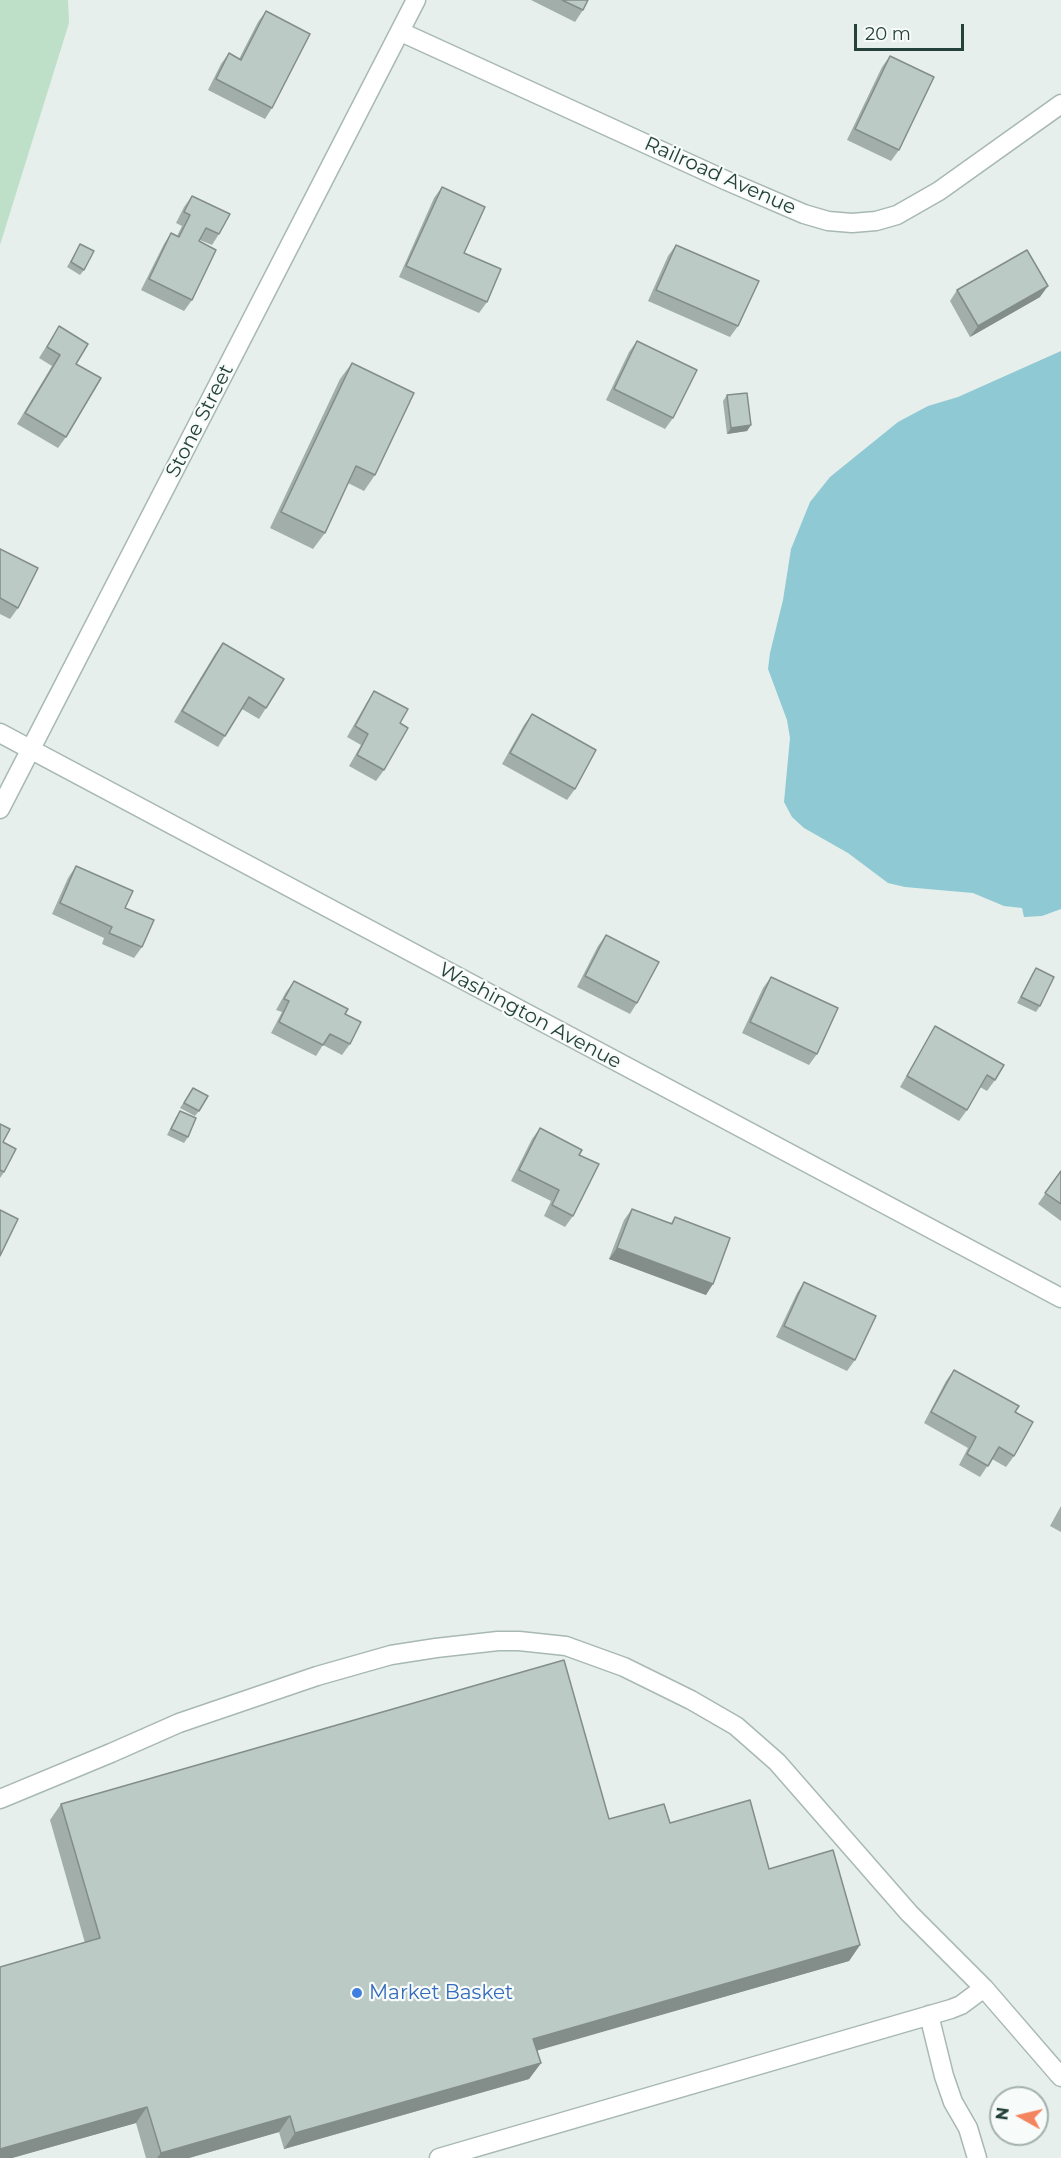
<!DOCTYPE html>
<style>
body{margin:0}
#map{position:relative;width:1061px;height:2158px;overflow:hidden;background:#e6efeb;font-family:Montserrat,sans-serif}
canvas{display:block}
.north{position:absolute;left:989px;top:2086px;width:60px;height:60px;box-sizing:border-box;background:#f7fbf9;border:2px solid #a3b1ad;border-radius:50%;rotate:278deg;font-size:16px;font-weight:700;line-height:24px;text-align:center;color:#24423a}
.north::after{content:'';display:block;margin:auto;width:21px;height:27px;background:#f4845f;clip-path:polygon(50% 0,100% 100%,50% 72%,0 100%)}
.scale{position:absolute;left:854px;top:24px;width:110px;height:27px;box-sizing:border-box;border:3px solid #24423a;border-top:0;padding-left:8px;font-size:18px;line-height:21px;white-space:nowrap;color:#24423a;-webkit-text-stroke:4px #f7fbf9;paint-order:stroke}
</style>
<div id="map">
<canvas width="1061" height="2158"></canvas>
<div class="north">N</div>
<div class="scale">20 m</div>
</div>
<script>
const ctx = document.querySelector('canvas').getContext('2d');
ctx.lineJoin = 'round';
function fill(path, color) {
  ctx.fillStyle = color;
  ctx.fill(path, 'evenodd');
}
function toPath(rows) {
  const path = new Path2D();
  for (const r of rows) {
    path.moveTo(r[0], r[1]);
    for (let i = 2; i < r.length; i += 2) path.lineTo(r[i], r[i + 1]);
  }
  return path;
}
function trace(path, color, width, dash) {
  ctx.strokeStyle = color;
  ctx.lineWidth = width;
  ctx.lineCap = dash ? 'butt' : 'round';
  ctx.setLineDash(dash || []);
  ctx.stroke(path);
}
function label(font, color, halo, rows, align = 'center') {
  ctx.font = font + ' Montserrat,sans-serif';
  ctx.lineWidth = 4.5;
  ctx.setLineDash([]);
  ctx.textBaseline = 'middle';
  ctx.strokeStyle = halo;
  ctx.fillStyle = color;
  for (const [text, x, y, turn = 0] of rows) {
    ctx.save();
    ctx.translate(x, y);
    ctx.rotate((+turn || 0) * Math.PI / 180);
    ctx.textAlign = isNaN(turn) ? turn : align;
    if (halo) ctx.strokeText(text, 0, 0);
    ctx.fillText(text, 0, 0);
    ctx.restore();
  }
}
const green = toPath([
 [0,0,68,0,69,23,0,245]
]);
const water = toPath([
 [1061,351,1061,909,1042,916,1024,917,1022,908,1004,906,973,893,905,887,888,883,848,853,804,828,792,817,784,802,790,738,787,720,768,669,770,653,783,600,791,549,810,502,830,477,898,422,928,406,958,397]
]);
const minor = toPath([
 [401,32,725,180,804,214,828,221,852,223,876,221,897,215,939,191,1061,104],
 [0,733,1061,1298],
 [0,809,416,0],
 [0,1799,111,1753,179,1723,317,1676,391,1655,436,1648,498,1641,519,1641,566,1646,624,1667,691,1700,736,1726,777,1762,909,1913,984,1988],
 [929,2015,944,2076,953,2102,968,2128,977,2158],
 [439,2158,951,2009,961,2005,984,1988,1061,2077]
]);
const wall = toPath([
 [531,0,588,0,583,10,575,22],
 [266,11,272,108,265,119,208,90,221,64,229,53,239,59,258,22],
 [890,56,899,150,891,161,847,140,882,67],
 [442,187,464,253,487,302,479,313,399,277,434,198],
 [192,196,219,234,212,245,200,240,192,300,184,311,141,290,164,244,171,233,177,236,182,226,176,223,184,207],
 [80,244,84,270,80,275,67,267],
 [676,245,738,326,730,337,648,301,668,256],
 [957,290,1040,297,970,337,950,301],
 [59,326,76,364,66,437,58,448,17,424,52,366,39,358],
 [637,341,673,418,665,429,606,400,629,352],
 [352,363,375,475,364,491,348,483,325,533,313,549,270,528,340,379],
 [727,395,751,425,747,431,727,434,723,401],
 [0,549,18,608,10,619,0,614],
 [223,643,266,708,259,719,242,709,218,747,174,722,215,654],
 [374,691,400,723,384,770,376,781,349,766,361,745,347,737,367,702],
 [532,714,575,789,567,800,502,764,524,725],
 [76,866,125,908,142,947,134,958,102,944,104,938,52,914,68,878],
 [606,935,637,1003,630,1014,577,987,598,946],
 [1036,968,1040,1006,1036,1012,1017,1003,1032,974],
 [771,977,817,1054,809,1065,742,1033,763,988],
 [294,981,345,1014,350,1044,342,1055,323,1045,316,1056,271,1033,282,1012,276,1010,286,992],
 [935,1026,995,1080,987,1091,980,1087,967,1110,959,1121,900,1087,928,1038],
 [193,1088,199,1111,195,1116,180,1108],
 [180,1111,188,1137,184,1143,167,1135,176,1117],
 [0,1124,3,1142,4,1172,0,1178],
 [540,1128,579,1155,573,1216,565,1227,544,1216,551,1201,511,1181,532,1139],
 [1061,1171,1061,1221,1038,1204],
 [632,1209,671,1223,675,1217,706,1295,609,1259,624,1220],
 [804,1282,855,1360,847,1371,776,1337,797,1293],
 [954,1370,1015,1412,1014,1456,1006,1467,992,1459,980,1477,959,1465,968,1448,924,1423,946,1381],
 [1061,1506,1061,1532,1050,1526],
 [61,1804,609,1819,670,1823,769,1869,860,1945,849,1961,537,2050,541,2063,529,2079,284,2149,279,2132,189,2158,146,2158,136,2123,12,2158,0,2158,85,1943,50,1820]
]);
const shadedWall = toPath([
 [1048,286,1040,297,970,337,978,326],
 [751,425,747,431,727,434,731,428],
 [617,1248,713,1284,706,1295,609,1259],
 [860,1945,849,1961,522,2055,533,2039],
 [541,2063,529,2079,284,2149,295,2133],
 [147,2107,136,2123,12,2158,0,2158,0,2149],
 [290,2116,279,2132,189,2158,157,2158,161,2153]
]);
const building = toPath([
 [562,0,588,0,583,10,562,0],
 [266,11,310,34,272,108,216,79,229,53,241,60,266,11],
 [890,56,934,77,899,150,855,129,890,56],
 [442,187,485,207,464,253,501,269,487,302,406,266,442,187],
 [192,196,230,214,219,234,206,228,199,241,216,250,192,300,149,279,171,233,179,237,190,215,184,212,192,196],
 [80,244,94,251,84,270,71,262,80,244],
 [676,245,759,281,738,326,656,290,676,245],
 [1027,250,1048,286,978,326,957,290,1027,250],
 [59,326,88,344,76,364,101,378,66,437,25,413,60,355,47,347,59,326],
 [637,341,697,370,673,418,614,389,637,341],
 [352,363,414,393,375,475,356,466,325,533,281,512,352,363],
 [747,393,751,425,731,428,727,395,747,393],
 [0,549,38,568,18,608,0,598,0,549],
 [223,643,284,679,266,708,249,697,225,736,182,711,223,643],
 [374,691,408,709,400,723,408,728,384,770,357,755,368,734,355,726,374,691],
 [532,714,596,750,575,789,510,753,532,714],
 [76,866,133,891,125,908,154,920,142,947,109,933,112,927,60,903,76,866],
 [606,935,659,962,637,1003,585,976,606,935],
 [1036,968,1054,977,1040,1006,1021,997,1036,968],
 [771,977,838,1008,817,1054,750,1022,771,977],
 [294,981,348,1009,345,1014,361,1022,350,1044,330,1034,323,1045,279,1022,289,1001,284,999,294,981],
 [935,1026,1004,1065,995,1080,987,1075,967,1110,907,1076,935,1026],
 [193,1088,208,1096,199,1111,184,1103,193,1088],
 [180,1111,196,1118,188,1137,171,1129,180,1111],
 [0,1124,10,1129,3,1142,16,1149,4,1172,0,1170,0,1124],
 [540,1128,582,1150,579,1155,599,1164,573,1216,552,1205,559,1190,519,1170,540,1128],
 [1061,1171,1061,1204,1045,1193,1061,1171],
 [632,1209,672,1224,675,1217,730,1238,713,1284,617,1248,632,1209],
 [0,1210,18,1219,0,1256,0,1210],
 [804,1282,876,1316,855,1360,784,1326,804,1282],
 [954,1370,1019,1406,1015,1412,1033,1422,1014,1456,999,1447,988,1466,967,1454,976,1437,931,1412,954,1370],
 [564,1660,609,1819,664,1804,670,1823,750,1800,769,1869,833,1850,860,1945,533,2039,541,2063,295,2133,290,2116,161,2153,147,2107,0,2149,0,1967,100,1938,61,1804,564,1660]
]);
const markers = [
 [357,1993,6,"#3f7fe0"]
];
const streetNames = [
 ["Railroad Avenue",720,176,24],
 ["Stone Street",200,421,-63],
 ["Washington Avenue",530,1016,28]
];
const shopNames = [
 ["Market Basket",369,1993]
];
fill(green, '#bfe0c8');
fill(water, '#8ec9d4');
trace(minor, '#a8b8b2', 21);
trace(minor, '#fff', 18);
fill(wall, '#a1aea9');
fill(shadedWall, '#838d89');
fill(building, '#bbcac4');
trace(building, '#838d89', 1.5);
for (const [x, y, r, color] of markers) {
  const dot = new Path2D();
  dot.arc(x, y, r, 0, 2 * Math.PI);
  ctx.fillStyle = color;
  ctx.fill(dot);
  trace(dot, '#f7fbf9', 2);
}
label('20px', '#24423a', '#f7fbf9', streetNames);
label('20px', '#366cbe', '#f7fbf9', shopNames, 'left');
</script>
